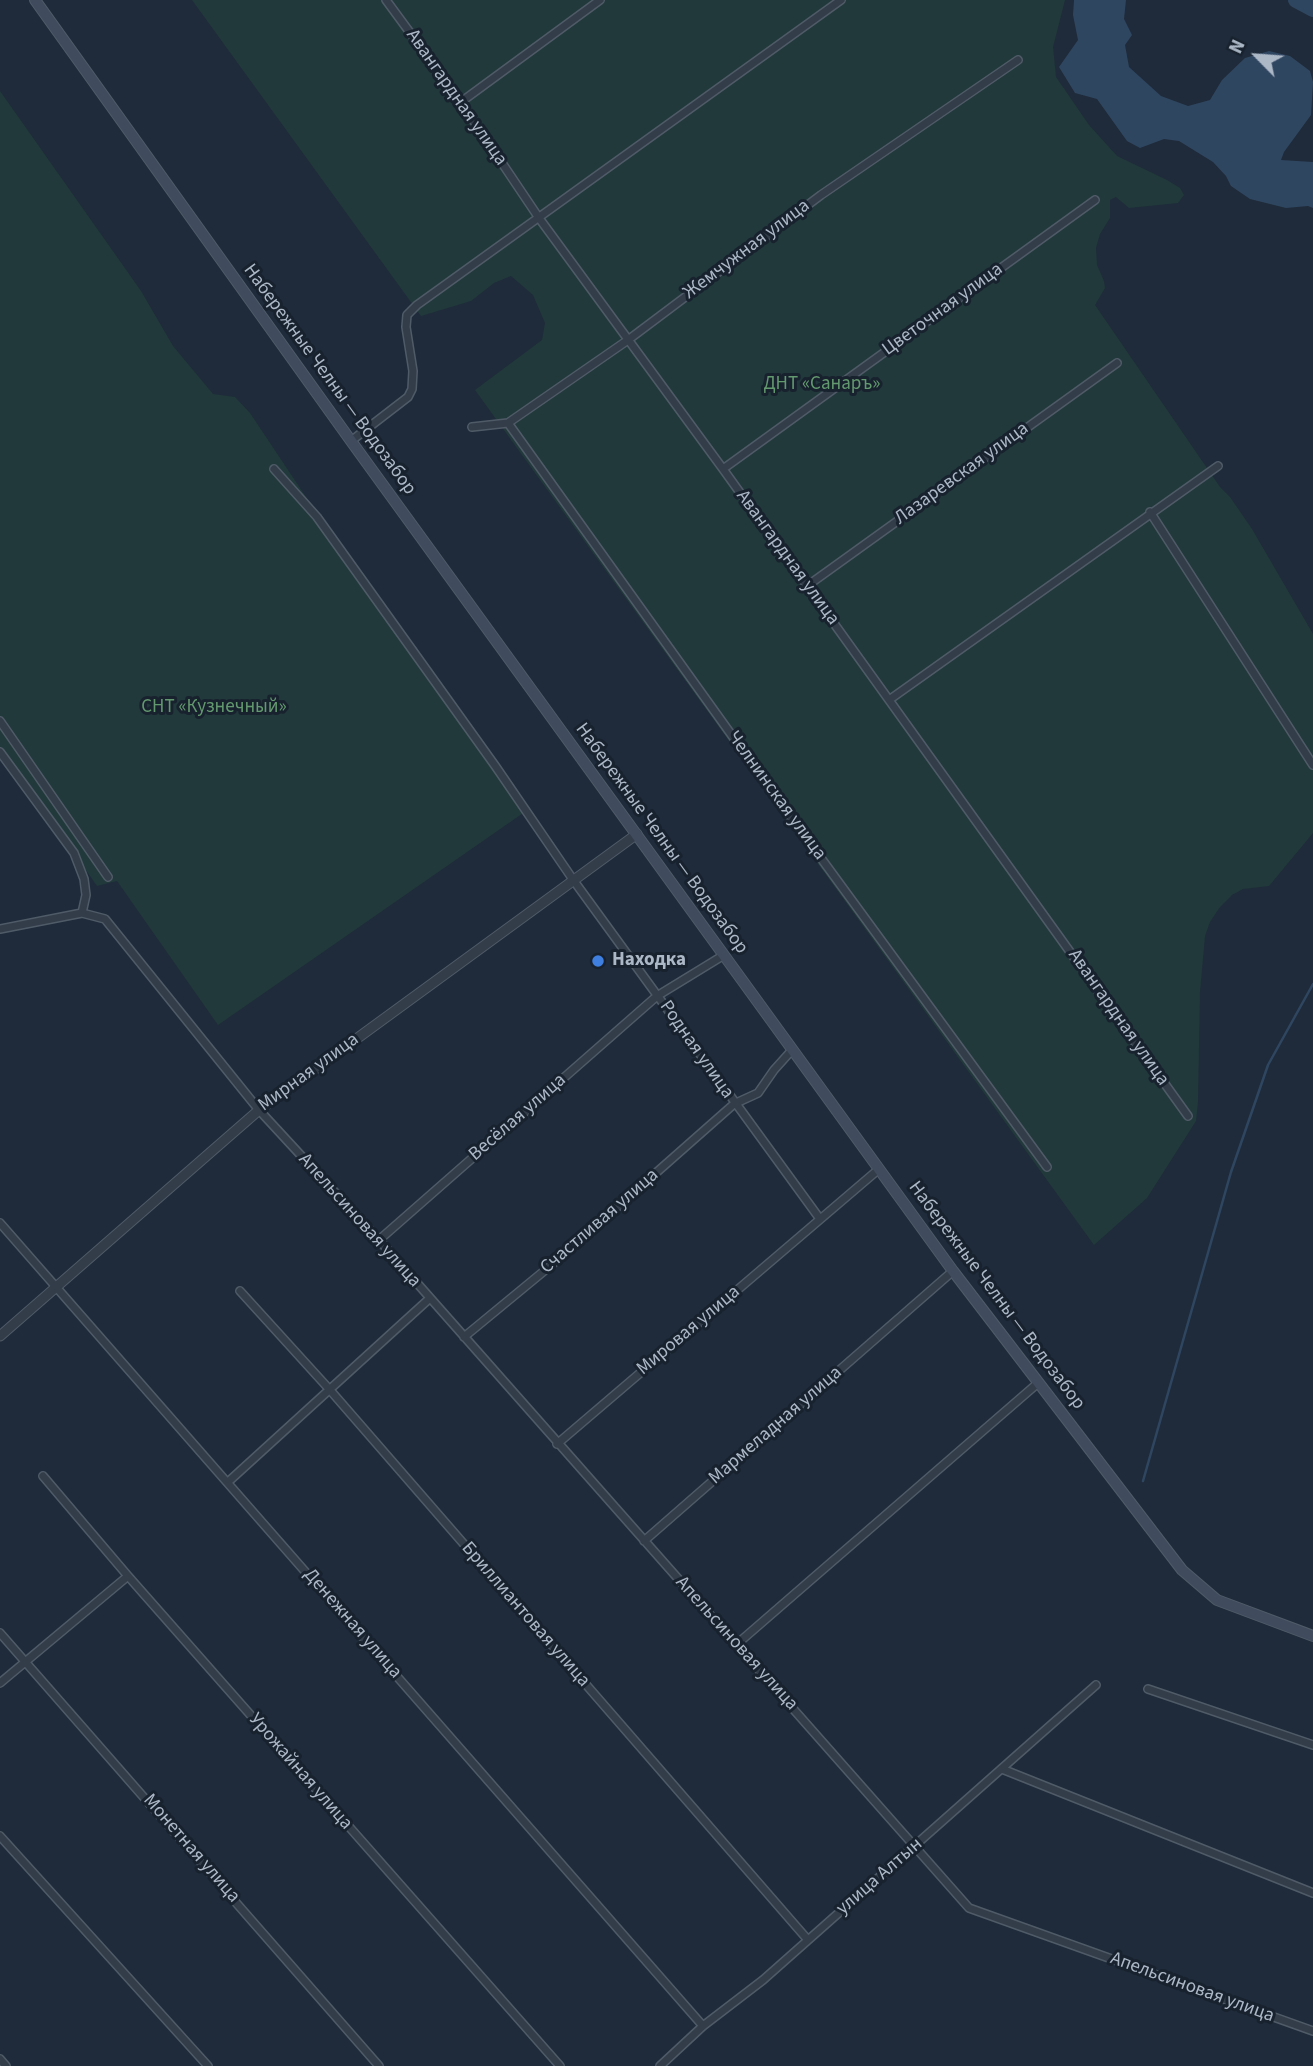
<!DOCTYPE html>
<meta charset="utf-8">
<style>
body{margin:0}
#map{position:relative;width:1313px;height:2066px;overflow:hidden;background:#1f2b3a;font-family:"Source Sans 3",sans-serif}
canvas{display:block}
.north{position:absolute;left:1222px;top:21px;width:70px;height:70px;-webkit-text-stroke:5px #18222f;paint-order:stroke;rotate:295deg;font-size:19px;font-weight:700;line-height:28px;text-align:center;color:#adb8c7}
.north::after{content:'';display:block;margin:auto;width:24px;height:32px;background:#adb8c7;clip-path:polygon(50% 0,100% 100%,50% 72%,0 100%)}
</style>
<div id="map">
<canvas width="1313" height="2066"></canvas>
<div class="north">N</div>
</div>
<script>
const ctx = document.querySelector('canvas').getContext('2d');
ctx.lineJoin = 'round';
function fill(path, color) {
  ctx.fillStyle = color;
  ctx.fill(path, 'evenodd');
}
function toPath(rows) {
  const path = new Path2D();
  for (const r of rows) {
    path.moveTo(r[0], r[1]);
    for (let i = 2; i < r.length; i += 2) path.lineTo(r[i], r[i + 1]);
  }
  return path;
}
function trace(path, color, width, dash) {
  ctx.strokeStyle = color;
  ctx.lineWidth = width;
  ctx.lineCap = dash ? 'butt' : 'round';
  ctx.setLineDash(dash || []);
  ctx.stroke(path);
}
function label(font, color, halo, rows, align = 'center') {
  ctx.font = font + ' "Source Sans 3",sans-serif';
  ctx.lineWidth = 6;
  ctx.setLineDash([]);
  ctx.textBaseline = 'middle';
  ctx.strokeStyle = halo;
  ctx.fillStyle = color;
  for (const [text, x, y, turn = 0] of rows) {
    ctx.save();
    ctx.translate(x, y);
    ctx.rotate((+turn || 0) * Math.PI / 180);
    ctx.textAlign = isNaN(turn) ? turn : align;
    if (halo) ctx.strokeText(text, 0, 0);
    ctx.fillText(text, 0, 0);
    ctx.restore();
  }
}
const green = toPath([
 [192,0,1065,0,1053,47,1056,77,1089,125,1117,156,1167,180,1180,188,1184,195,1178,203,1129,208,1116,197,1110,200,1110,218,1100,234,1096,248,1097,265,1104,281,1105,288,1095,305,1220,487,1230,497,1252,529,1313,634,1313,833,1269,886,1243,889,1232,895,1220,907,1210,922,1205,936,1200,992,1198,1102,1196,1121,1147,1198,1094,1245,475,390,542,340,545,323,533,295,511,276,494,283,471,301,421,316],
 [0,91,141,291,173,346,213,394,235,397,250,413,316,512,529,809,218,1025,117,881,97,886,0,747]
]);
const water = toPath([
 [1074,0,1126,0,1124,19,1132,35,1125,45,1129,67,1161,96,1188,106,1210,100,1222,80,1245,58,1269,51,1290,56,1310,71,1313,82,1311,115,1284,152,1281,160,1313,162,1313,208,1308,206,1286,208,1250,199,1231,186,1226,176,1213,162,1179,141,1164,139,1140,148,1127,141,1097,99,1075,93,1059,67,1078,40,1073,15]
]);
const stream = toPath([
 [1143,1481,1231,1172,1268,1065,1313,984]
]);
const river = toPath([
 [1296,0,1313,9]
]);
const minor = toPath([
 [386,0,461,102,539,218,723,469,1188,1116],
 [461,102,600,0],
 [508,423,766,783,1047,1167],
 [472,427,508,423,628,340,821,195,1018,60],
 [351,441,408,397,412,389,413,371,406,327,407,315,417,305,841,0],
 [274,469,317,517,496,767,574,881,820,1219],
 [723,469,1095,200],
 [1150,512,1313,765],
 [807,586,1117,363],
 [889,700,1218,466],
 [0,721,108,877],
 [0,752,74,853,84,879,86,895,82,913],
 [0,929,82,913,105,919,259,1110,379,1240,969,1908,1313,2031],
 [0,1223,703,2026],
 [379,1240,657,996,724,955],
 [240,1291,330,1390,808,1940],
 [464,1337,555,1262,734,1104,758,1093,774,1070,792,1050],
 [557,1444,879,1169],
 [43,1476,128,1576,560,2066],
 [228,1482,429,1299],
 [644,1541,953,1271],
 [0,1633,379,2066],
 [737,1644,1038,1383],
 [0,1683,128,1576],
 [1148,1689,1313,1745],
 [1002,1769,1313,1893],
 [0,1836,208,2066],
 [0,2059,6,2066],
 [660,2066,703,2026,763,1980,1096,1685]
]);
const tertiary = toPath([
 [0,1336,259,1110,637,834]
]);
const secondary = toPath([
 [35,0,351,441,953,1271,1182,1570,1217,1600,1313,1636]
]);
const markers = [
 [598,961,7,"#3f7fe0"]
];
const streetNames = [
 ["Авангардная улица",456,98,55],
 ["Жемчужная улица",747,250,-37],
 ["Цветочная улица",943,310,-36],
 ["Набережные Челны — Водозабор",329,380,54],
 ["Лазаревская улица",962,474,-36],
 ["Авангардная улица",787,558,54],
 ["Челнинская улица",776,796,54],
 ["Набережные Челны — Водозабор",661,839,54],
 ["Авангардная улица",1118,1018,55],
 ["Родная улица",696,1050,55],
 ["Мирная улица",309,1073,-36],
 ["Весёлая улица",518,1118,-41],
 ["Апельсиновая улица",359,1221,48],
 ["Счастливая улица",600,1222,-41],
 ["Набережные Челны — Водозабор",996,1296,53],
 ["Мировая улица",689,1331,-40],
 ["Мармеладная улица",776,1426,-41],
 ["Бриллиантовая улица",525,1615,49],
 ["Денежная улица",352,1624,49],
 ["Апельсиновая улица",736,1644,48],
 ["Урожайная улица",300,1772,49],
 ["Монетная улица",191,1849,49],
 ["улица Алтын",880,1877,-41],
 ["Апельсиновая улица",1192,1988,20]
];
const parkNames = [
 ["ДНТ «Санаръ»",822,385],
 ["СНТ «Кузнечный»",214,708]
];
const poiNames = [
 ["Находка",612,961]
];
fill(green, '#21393b');
fill(water, '#2f4661');
trace(stream, '#2f4661', 2.5);
trace(river, '#2f4661', 16);
trace(minor, '#505b68', 10);
trace(tertiary, '#505b68', 11);
trace(secondary, '#505b68', 12);
trace(minor, '#333d4a', 7);
trace(tertiary, '#333d4a', 9);
trace(secondary, '#404c5e', 10);
for (const [x, y, r, color] of markers) {
  const dot = new Path2D();
  dot.arc(x, y, r, 0, 2 * Math.PI);
  ctx.fillStyle = color;
  ctx.fill(dot);
  trace(dot, '#18222f', 2.5);
}
label('19px', '#adb8c7', '#18222f', streetNames);
label('19px', '#63996e', '#18222f', parkNames);
label('bold 19px', '#adb8c7', '#18222f', poiNames, 'left');
</script>
